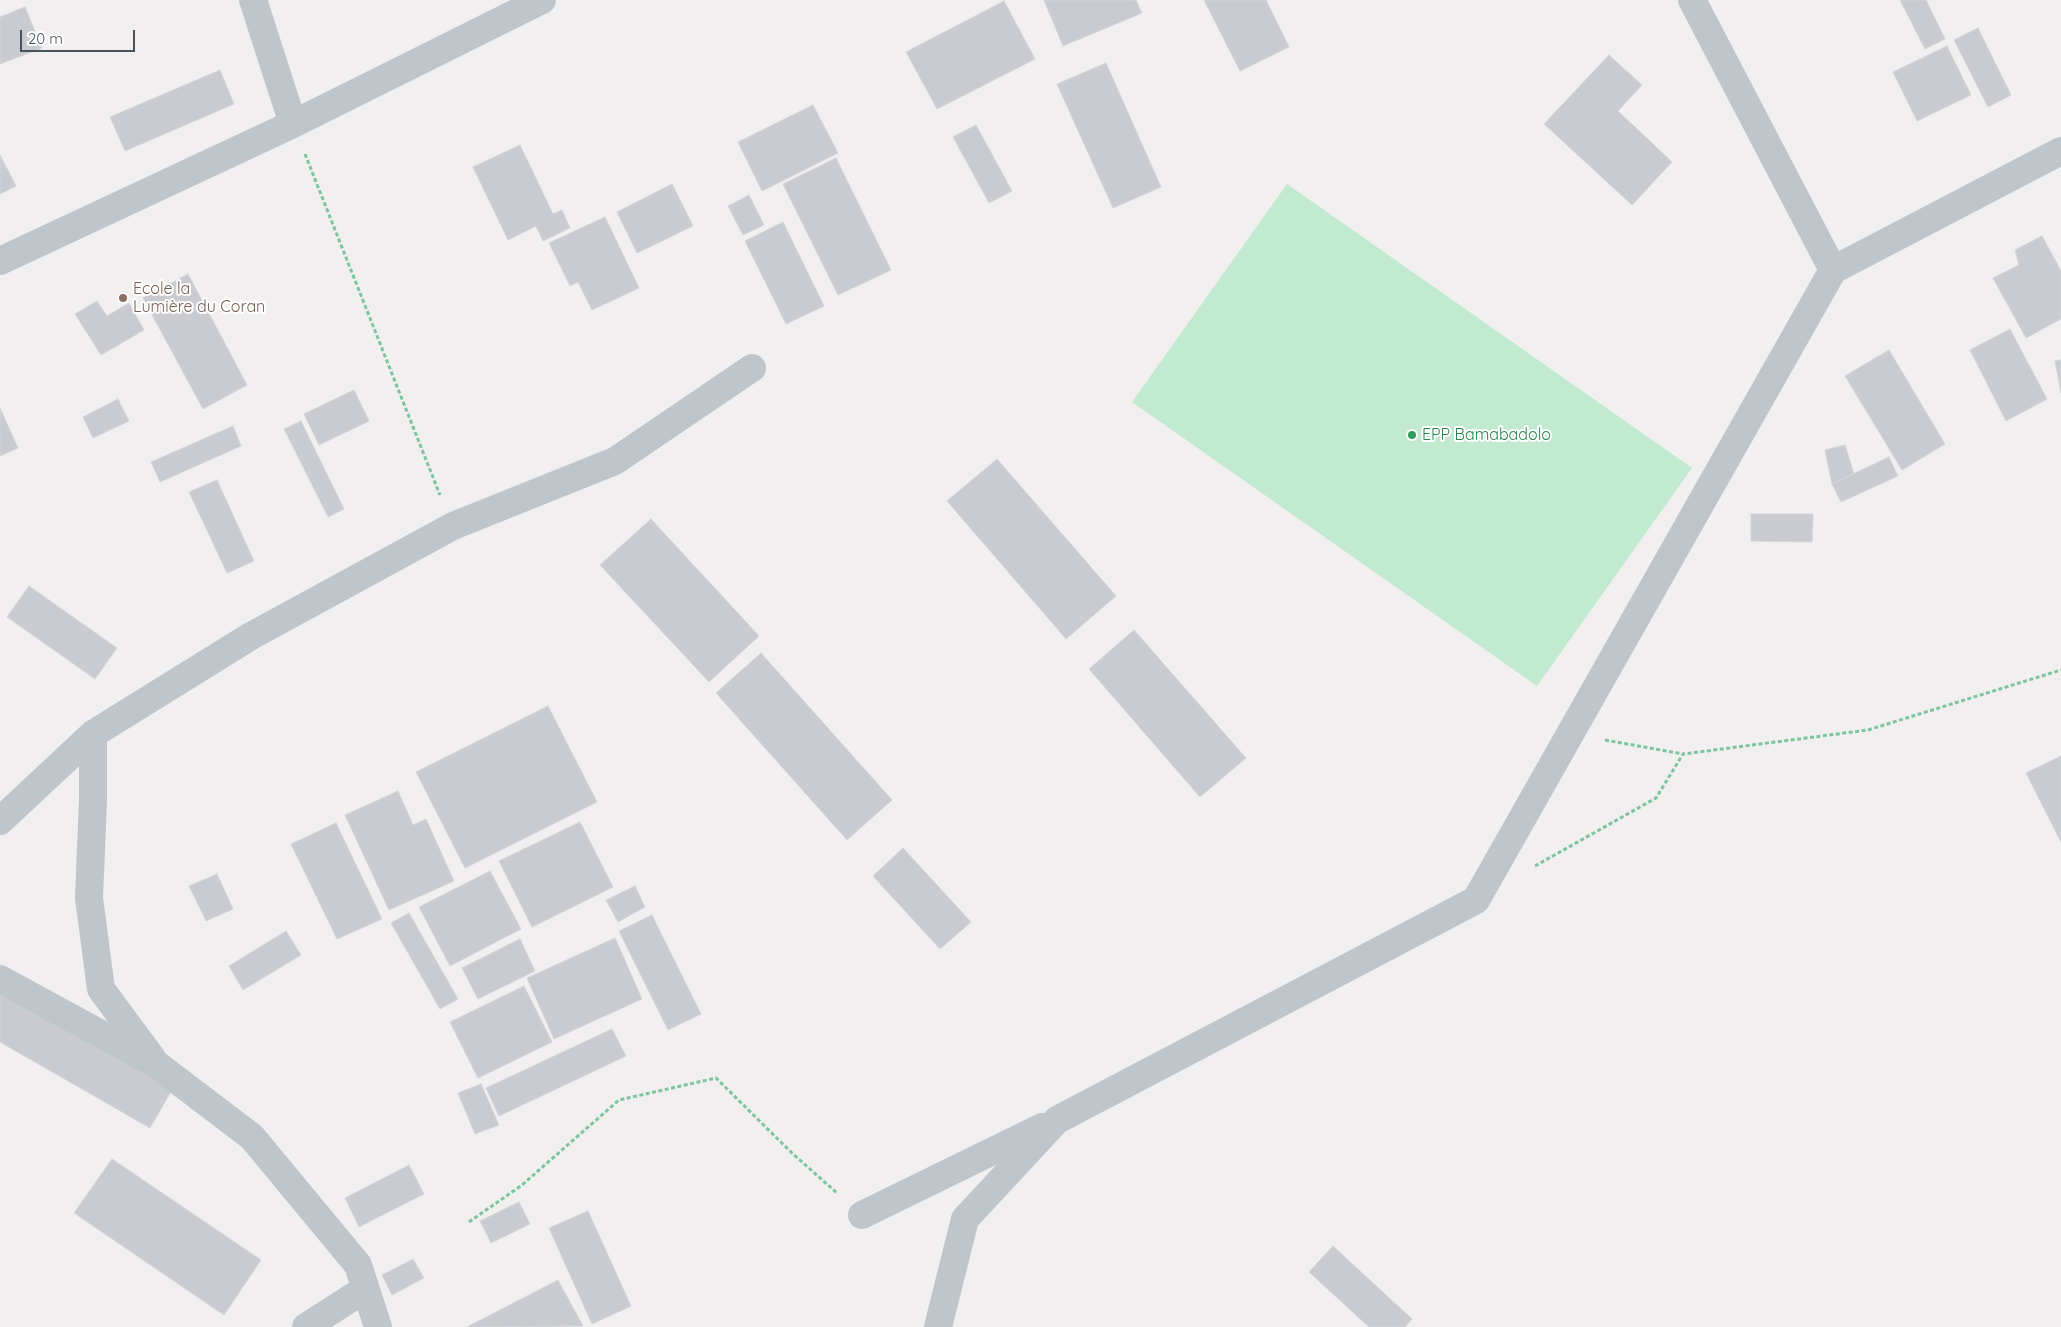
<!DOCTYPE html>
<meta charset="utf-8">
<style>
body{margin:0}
#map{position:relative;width:2061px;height:1327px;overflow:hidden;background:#f1efef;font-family:Quicksand,sans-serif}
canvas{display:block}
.scale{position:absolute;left:20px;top:30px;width:115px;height:22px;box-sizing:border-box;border:2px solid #48525a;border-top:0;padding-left:6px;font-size:15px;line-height:18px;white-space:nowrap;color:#48525a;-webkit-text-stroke:4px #fff;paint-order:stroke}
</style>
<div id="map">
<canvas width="2061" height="1327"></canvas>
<div class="scale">20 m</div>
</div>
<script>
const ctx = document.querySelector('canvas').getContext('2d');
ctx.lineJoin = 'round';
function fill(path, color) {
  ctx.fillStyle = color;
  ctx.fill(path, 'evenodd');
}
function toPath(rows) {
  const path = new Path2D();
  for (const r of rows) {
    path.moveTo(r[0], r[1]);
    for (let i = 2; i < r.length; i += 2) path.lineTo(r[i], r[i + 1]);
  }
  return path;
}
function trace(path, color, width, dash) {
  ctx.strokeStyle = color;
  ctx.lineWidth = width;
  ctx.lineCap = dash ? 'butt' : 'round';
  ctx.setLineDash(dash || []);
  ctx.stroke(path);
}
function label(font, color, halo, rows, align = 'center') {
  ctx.font = font + ' Quicksand,sans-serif';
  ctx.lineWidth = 4;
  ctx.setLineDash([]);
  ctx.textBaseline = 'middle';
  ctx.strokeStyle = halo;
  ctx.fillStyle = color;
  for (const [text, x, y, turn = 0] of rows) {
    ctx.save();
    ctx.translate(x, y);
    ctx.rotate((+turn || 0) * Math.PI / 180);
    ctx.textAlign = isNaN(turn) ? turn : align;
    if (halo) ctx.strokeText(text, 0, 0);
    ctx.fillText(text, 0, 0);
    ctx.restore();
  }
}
const green = toPath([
 [1287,184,1692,468,1537,686,1132,402]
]);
const building = toPath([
 [1044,0,1136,0,1142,13,1063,46,1044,0],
 [1204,0,1266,0,1289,47,1240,71,1204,0],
 [1900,0,1926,0,1945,39,1925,49,1900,0],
 [1004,1,1035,59,937,109,906,52,1004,1],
 [25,7,42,48,0,64,0,17,25,7],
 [1978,28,2011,95,1988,107,1954,40,1978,28],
 [1947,46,1971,95,1917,121,1893,72,1947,46],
 [1609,55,1642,85,1618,111,1672,162,1632,205,1544,124,1609,55],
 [1106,63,1161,187,1113,208,1057,84,1106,63],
 [220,70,234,104,125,151,110,117,220,70],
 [813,105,838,153,762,191,738,142,813,105],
 [976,125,1012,191,989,203,953,137,976,125],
 [520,145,553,214,562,210,570,228,543,241,536,226,508,240,473,167,520,145],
 [0,155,16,186,0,194,0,155],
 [836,158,891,270,838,295,783,184,836,158],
 [672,184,693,226,637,253,617,212,672,184],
 [749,195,764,225,743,235,728,206,749,195],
 [605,217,639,288,592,310,578,282,570,286,549,243,605,217],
 [783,222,824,306,786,324,745,241,783,222],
 [2042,236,2061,271,2061,319,2026,338,1993,278,2019,265,2015,250,2042,236],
 [188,274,247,385,203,409,143,298,188,274],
 [97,301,107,316,129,303,144,330,101,355,75,314,97,301],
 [2010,329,2047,399,2006,421,1970,350,2010,329],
 [1889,350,1945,444,1902,470,1845,376,1889,350],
 [2061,360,2061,393,2055,361,2061,360],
 [354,390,369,421,319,445,304,414,354,390],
 [118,399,129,421,93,438,83,417,118,399],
 [0,408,18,448,0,456,0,408],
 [301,421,344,509,328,517,284,429,301,421],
 [233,426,241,446,160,482,151,462,233,426],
 [1845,445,1854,474,1832,484,1825,450,1845,445],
 [1889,457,1898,476,1841,502,1832,484,1889,457],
 [997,459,1116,596,1066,639,947,501,997,459],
 [217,480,254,561,227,573,189,492,217,480],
 [1751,514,1813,514,1812,542,1751,541,1751,514],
 [651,519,759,636,709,682,600,565,651,519],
 [29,586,117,648,95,679,7,617,29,586],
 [1134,630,1246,758,1200,797,1089,669,1134,630],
 [761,653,892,800,847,840,716,693,761,653],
 [548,706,597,802,465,868,416,772,548,706],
 [2061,756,2061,842,2026,773,2061,756],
 [398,791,413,825,426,819,454,881,389,910,345,815,398,791],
 [580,822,613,887,532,927,499,861,580,822],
 [336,823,382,919,337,939,291,844,336,823],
 [903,848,971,922,940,949,873,876,903,848],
 [490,871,521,929,450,966,419,907,490,871],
 [217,874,233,909,206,921,189,886,217,874],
 [635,886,645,907,618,922,606,900,635,886],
 [409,913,458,999,440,1009,391,923,409,913],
 [652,915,701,1014,668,1030,619,931,652,915],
 [286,931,301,955,243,990,229,966,286,931],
 [615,938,642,999,554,1039,527,978,615,938],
 [520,939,535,971,478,999,462,968,520,939],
 [524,986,552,1042,478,1078,450,1022,524,986],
 [0,989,173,1088,150,1128,0,1042,0,989],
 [612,1029,626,1056,499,1116,486,1088,612,1029],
 [481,1084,499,1125,475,1134,458,1093,481,1084],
 [112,1159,261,1260,224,1315,74,1213,112,1159],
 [409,1165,424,1194,359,1227,345,1198,409,1165],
 [519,1202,530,1224,491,1243,480,1221,519,1202],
 [588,1211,631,1306,592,1324,549,1228,588,1211],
 [1333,1246,1412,1319,1405,1327,1369,1327,1309,1272,1333,1246],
 [413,1259,424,1278,392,1295,382,1275,413,1259],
 [558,1280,583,1326,467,1327,558,1280]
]);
const path = toPath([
 [305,154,440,495],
 [1605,740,1683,754],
 [1535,866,1656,798,1683,754,1868,730,2061,670],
 [469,1222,522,1185,619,1100,716,1078,793,1154,837,1193]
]);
const minor = toPath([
 [253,0,293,124],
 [1692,0,1833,270],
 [0,261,293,124,542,0],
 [93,734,93,800,89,898,101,989,152,1058],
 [0,821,93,734,251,636,453,526,615,461,752,368],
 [0,979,156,1064,252,1137,358,1265,378,1327],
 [862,1215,1042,1127],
 [306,1327,365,1289],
 [938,1327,965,1219,1057,1120,1476,900,1833,270,2061,151]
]);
const markers = [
 [123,298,5,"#8d6e63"],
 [1412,435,5,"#2e9e5b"]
];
const educationNames = [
 ["Ecole la",133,289],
 ["Lumière du Coran",133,307]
];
const leisureNames = [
 ["EPP Bamabadolo",1422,435]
];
fill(green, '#c1ead1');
fill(building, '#c9cbd1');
trace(building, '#d3d5d9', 1);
trace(path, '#7dc4a1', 3, [4, 2.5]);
trace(minor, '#bec6cc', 28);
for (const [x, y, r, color] of markers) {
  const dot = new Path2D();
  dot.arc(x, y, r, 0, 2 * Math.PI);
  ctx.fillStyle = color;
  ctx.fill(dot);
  trace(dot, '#fff', 2);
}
label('16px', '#785e54', '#fff', educationNames, 'left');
label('16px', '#27864d', '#fff', leisureNames, 'left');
</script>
